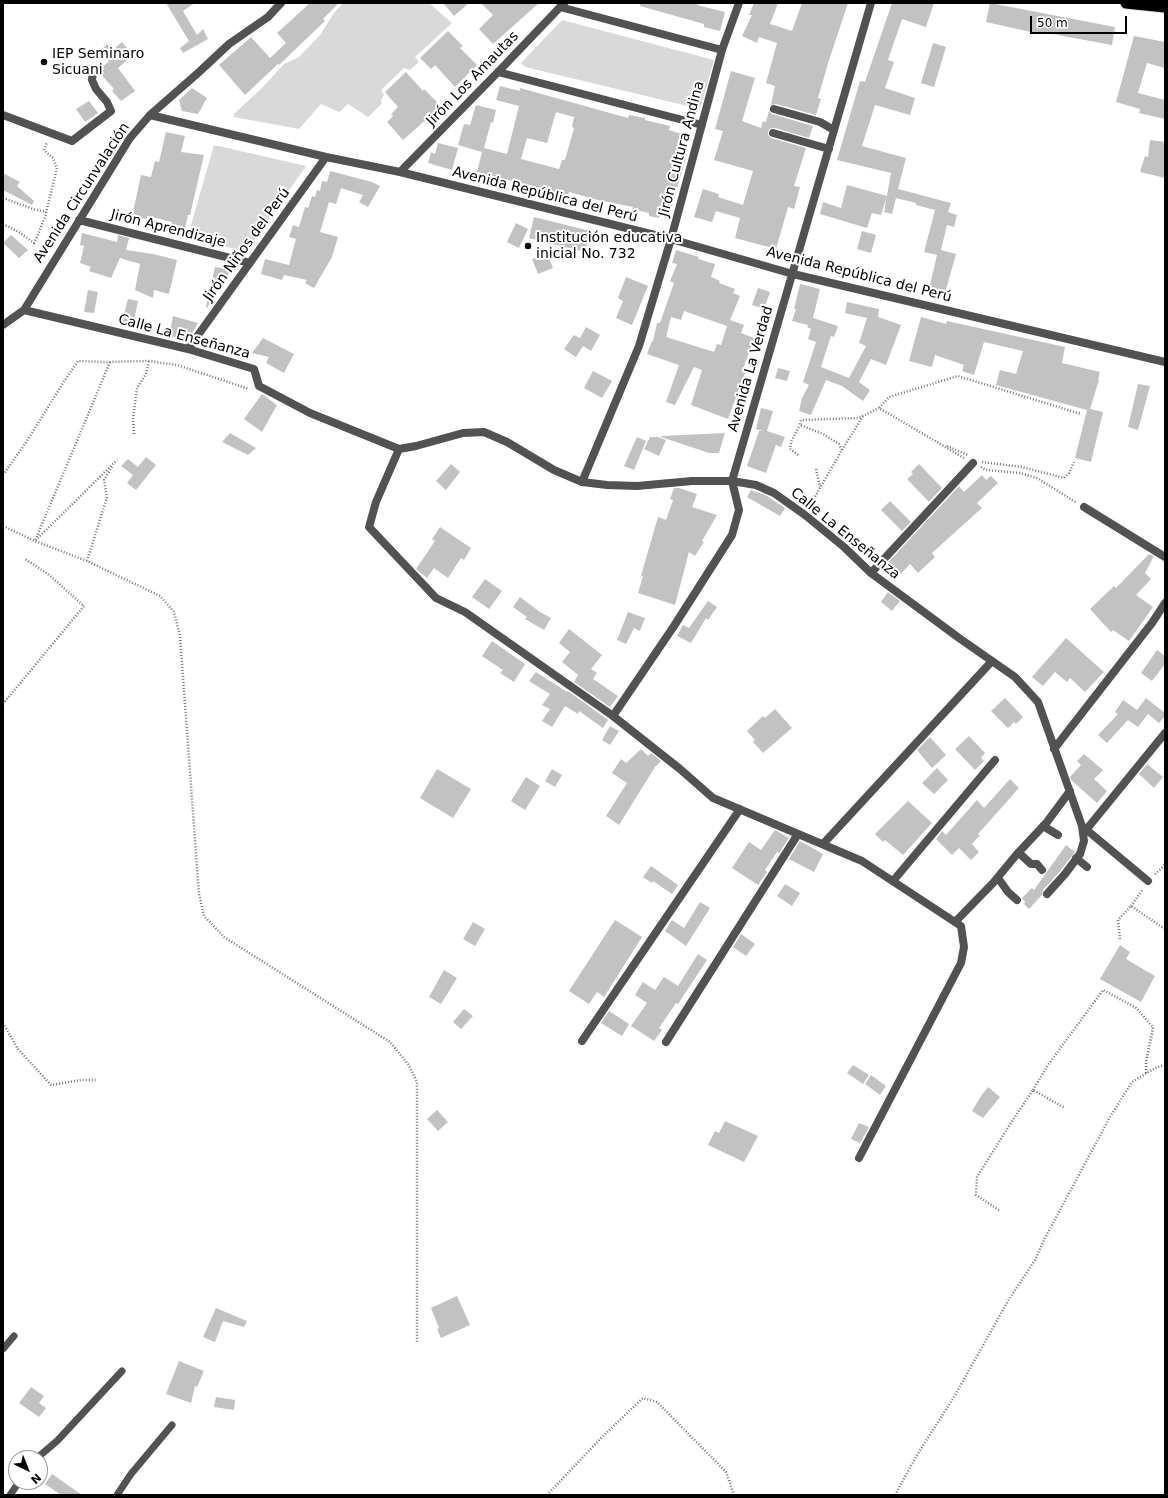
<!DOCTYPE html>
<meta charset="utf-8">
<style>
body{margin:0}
#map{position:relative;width:1168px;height:1498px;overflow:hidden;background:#fff;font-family:"DejaVu Sans",sans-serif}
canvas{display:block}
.frame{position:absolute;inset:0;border:4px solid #000;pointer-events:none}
.north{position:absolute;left:8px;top:1450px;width:40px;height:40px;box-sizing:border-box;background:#fff;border:1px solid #999;border-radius:50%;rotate:137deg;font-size:11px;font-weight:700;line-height:16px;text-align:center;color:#000}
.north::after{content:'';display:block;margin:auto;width:14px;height:18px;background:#000;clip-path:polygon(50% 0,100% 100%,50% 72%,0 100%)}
.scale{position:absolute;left:1030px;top:16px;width:97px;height:18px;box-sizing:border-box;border:2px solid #000;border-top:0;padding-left:5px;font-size:12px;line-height:14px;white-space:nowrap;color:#000;-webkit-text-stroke:3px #fff;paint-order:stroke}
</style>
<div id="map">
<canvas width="1168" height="1498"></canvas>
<div class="frame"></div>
<div class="north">N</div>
<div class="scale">50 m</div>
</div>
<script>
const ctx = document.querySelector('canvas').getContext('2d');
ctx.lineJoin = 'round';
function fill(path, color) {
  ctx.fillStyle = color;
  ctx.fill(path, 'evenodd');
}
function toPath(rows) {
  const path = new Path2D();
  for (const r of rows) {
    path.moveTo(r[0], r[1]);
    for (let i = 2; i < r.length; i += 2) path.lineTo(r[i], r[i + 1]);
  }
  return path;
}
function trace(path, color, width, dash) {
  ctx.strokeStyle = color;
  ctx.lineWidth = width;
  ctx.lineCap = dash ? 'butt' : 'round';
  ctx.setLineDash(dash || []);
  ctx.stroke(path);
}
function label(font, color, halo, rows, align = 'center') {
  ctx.font = font + ' "DejaVu Sans",sans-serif';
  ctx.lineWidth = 4;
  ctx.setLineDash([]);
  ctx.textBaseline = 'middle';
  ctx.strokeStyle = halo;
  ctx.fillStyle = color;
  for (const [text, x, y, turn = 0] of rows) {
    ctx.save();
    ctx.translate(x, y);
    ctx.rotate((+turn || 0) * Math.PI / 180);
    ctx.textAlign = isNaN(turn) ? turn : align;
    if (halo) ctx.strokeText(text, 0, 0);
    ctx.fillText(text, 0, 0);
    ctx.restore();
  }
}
const green = toPath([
 [343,3,429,3,452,23,415,57,419,62,410,70,404,68,381,90,384,95,381,100,382,103,368,117,348,104,339,112,321,104,299,129,234,117,234,114,263,87,284,64,299,57,320,35,334,13],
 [562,20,714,60,700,109,525,67,521,63],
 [214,145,306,166,247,251,187,239]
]);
const building = toPath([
 [166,3,195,3,183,11,197,35,203,29,208,39,183,53,180,48,189,41],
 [310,3,339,3,323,19,325,21,279,65,278,64,245,95,219,65,251,37,270,58,286,43,277,33],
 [443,3,469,3,454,16],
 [481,3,539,3,493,44,479,29,493,15],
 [640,3,698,3,697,5,725,12,720,31,704,27,704,24,640,6],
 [754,3,778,3,770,24,792,31,802,3,848,3,829,60,818,98,821,99,816,115,776,104,771,105,775,86,766,83,777,43,759,37,757,43,742,36,752,15,749,15],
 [892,3,934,3,926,27,902,19,888,60,894,62,885,88,915,98,910,115,875,105,862,146,906,158,898,189,951,203,948,212,957,215,954,227,947,225,941,250,956,254,945,293,929,289,937,255,924,252,935,210,916,205,916,203,896,198,892,214,884,212,891,173,837,160,860,81,865,82],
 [990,3,1115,27,1112,45,1041,32,1040,34,986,22],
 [448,31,463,46,460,48,477,65,455,87,435,65,431,69,420,58],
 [1134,36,1165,42,1165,68,1147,63,1138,93,1165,100,1165,119,1139,113,1140,109,1116,102],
 [122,42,133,55,118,68,135,91,121,101,112,91,114,89,98,71,109,61,100,51,107,44,113,50],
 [933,43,946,47,934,87,921,83],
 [731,71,755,78,742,121,761,128,763,121,766,122,769,111,772,114,813,126,809,138,775,128,771,128,768,131,768,135,771,138,806,148,794,186,800,187,794,209,788,207,776,249,735,238,740,218,716,211,712,222,694,217,703,189,719,194,718,197,743,205,753,171,714,160,723,131,715,129],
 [406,72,423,91,424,89,439,104,435,108,437,110,403,140,387,122,393,116,391,114,398,107,385,92],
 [500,86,520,91,520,88,628,118,629,115,645,118,645,120,670,126,669,130,685,135,680,151,687,154,672,206,663,204,659,218,649,216,649,213,632,209,633,207,598,200,569,192,568,195,477,172,482,152,458,145,464,124,470,125,476,105,496,110,493,123,491,122,484,148,507,154,519,106,496,100],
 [556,112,574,117,572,127,574,128,565,160,562,160,559,169,521,159,527,138,547,143],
 [192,88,207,98,198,114,182,111,179,100],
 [89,101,98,113,85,122,76,109],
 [166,132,185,136,181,152,204,155,190,215,188,215,185,229,171,226,172,222,147,216,147,219,132,217,141,175,151,177,155,161,159,162],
 [1150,140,1165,142,1165,178,1140,172,1145,156,1148,157],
 [438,143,458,148,452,170,428,163,431,152,435,154],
 [330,171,372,182,380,186,368,207,359,202,363,195,341,188,336,204,329,202,320,232,338,237,332,257,314,288,305,283,307,280,284,275,282,280,261,274,265,259,289,265,296,239,289,237,293,225,299,227,305,207,308,208,312,196,315,197,317,190,320,191,322,181,327,182],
 [3,173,20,182,17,186,34,201,32,205,3,190],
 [847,185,887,196,881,215,872,213,867,228,820,214,823,202,841,208],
 [534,217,590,231,585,252,529,238],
 [516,223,528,229,519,248,507,242],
 [862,231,876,235,871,253,857,249],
 [82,233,117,242,118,235,129,238,126,250,153,254,177,260,169,294,154,290,153,298,135,290,140,264,120,258,111,278,89,271,91,267,80,263,84,246,80,245],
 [11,235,28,250,19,258,3,243],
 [676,250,699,257,698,259,715,264,711,277,720,281,719,283,735,289,733,293,740,296,730,320,744,325,741,333,754,338,742,372,745,373,728,419,691,405,702,370,694,367,675,405,666,402,679,365,647,354,652,341,653,341,657,323,660,323,674,283,670,281,677,264,672,263],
 [684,311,727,326,721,345,717,344,714,352,666,337,671,317,681,320],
 [547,253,553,268,538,274,532,259],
 [215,267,231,270,207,308,206,307],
 [626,277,648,286,632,325,616,318,623,301,618,298],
 [800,284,820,289,813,318,838,326,834,337,831,336,821,367,849,378,866,346,859,343,867,318,845,313,847,302,879,309,878,317,901,325,886,365,871,359,859,382,870,390,863,401,842,386,826,380,811,415,799,411,802,398,809,385,803,382,816,342,808,339,811,329,807,327,808,325,792,321,796,309,794,309],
 [758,288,770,292,764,309,752,305],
 [88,290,98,292,94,313,84,312],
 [128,299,138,301,133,325,123,324,125,310],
 [173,316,198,323,188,340,169,336],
 [921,317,946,324,947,321,1065,347,1062,363,1100,372,1098,380,1099,380,1090,409,1103,412,1091,462,1075,458,1087,410,996,385,1000,370,1016,374,1023,351,984,342,974,375,962,371,964,365,935,355,932,367,909,361],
 [586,327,600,335,591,351,583,346,576,357,564,349,574,335,580,338],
 [263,338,294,354,284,373,266,363,269,357,252,353],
 [778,368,790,371,787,381,775,378],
 [593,371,612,381,602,398,584,388],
 [1138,384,1150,386,1138,430,1128,427],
 [262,394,277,405,262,432,244,419],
 [761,408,773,411,767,431,785,437,781,447,776,445,766,473,747,466,759,431,763,431,756,429],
 [230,433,256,448,248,455,222,442],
 [725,433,719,453,709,453,661,437,662,436],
 [637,437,646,441,634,470,624,466],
 [650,437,658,437,666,440,659,456,644,449],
 [146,457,156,465,136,490,127,483,133,475,121,466,128,459,138,467],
 [451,464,460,472,446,490,436,481],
 [919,464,942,488,929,502,907,479,913,474,911,472],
 [982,475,986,480,991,476,998,483,977,503,982,508,932,553,935,557,918,573,910,564,894,581,882,569,959,486,964,492],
 [674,488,679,488,697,494,692,507,717,515,702,541,704,542,695,556,689,552,675,605,638,593,643,576,641,576,658,517,666,520,673,500,670,499],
 [751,490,767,496,785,508,780,516,747,497],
 [890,501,911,522,902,531,881,510],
 [440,527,471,548,464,560,461,558,448,578,434,568,427,578,416,569,435,541,432,539],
 [1149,554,1154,556,1145,573,1151,579,1136,595,1153,607,1129,641,1113,630,1111,632,1090,609,1114,586,1116,588],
 [485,579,502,591,489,609,472,597],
 [888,592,900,601,892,611,881,602],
 [520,597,540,612,551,618,544,630,525,619,527,617,513,607],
 [708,601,717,607,708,620,706,618,691,643,677,636,683,625,689,628],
 [628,612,645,618,640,631,634,628,626,644,617,640],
 [569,629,602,655,591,669,597,673,593,679,618,696,610,707,574,682,578,675,562,662,570,652,559,643],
 [1066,638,1104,672,1085,692,1070,678,1067,682,1055,672,1043,686,1032,677],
 [492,641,525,664,514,682,500,673,503,670,482,656],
 [1157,650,1165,656,1165,664,1152,681,1141,673],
 [536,672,567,692,568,691,608,720,603,728,579,711,578,714,565,706,552,727,542,721,550,709,542,705,550,694,529,681],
 [1005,698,1023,717,1016,724,1014,722,1008,728,991,711],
 [1146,698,1165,713,1165,716,1159,723,1148,714,1138,727,1128,720,1107,743,1098,735,1118,714,1115,712,1123,700,1137,710],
 [775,709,792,728,763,753,753,742,755,740,747,731,763,716,765,718],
 [610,726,619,731,610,745,602,740],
 [969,736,985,753,981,758,984,761,975,770,955,749],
 [930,737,946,755,932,768,917,750],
 [641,749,648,756,651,753,661,761,655,767,619,825,606,816,627,783,612,773,621,759,626,763],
 [1084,754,1103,770,1094,779,1107,791,1097,803,1071,780,1070,777,1081,765,1077,761],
 [1147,764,1163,777,1154,788,1139,774],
 [937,768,948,780,934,794,922,783],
 [437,769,471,789,453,818,420,798],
 [552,769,562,775,555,787,545,781],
 [526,777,540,786,525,810,511,801],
 [1010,779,1019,788,978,834,980,835,972,844,979,852,971,860,959,848,952,855,936,839,942,831,946,835,977,800,984,808],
 [908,801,932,823,903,855,885,840,883,842,875,834],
 [775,830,789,838,779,853,777,852,765,870,767,872,758,885,732,868,749,842,761,850],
 [800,841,823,854,814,872,789,859],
 [1066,845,1075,852,1061,870,1043,890,1042,895,1029,909,1024,904,1025,902,1022,898,1032,888,1034,890],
 [651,866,678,885,672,894,653,881,652,883,643,877],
 [785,884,800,893,792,906,777,896],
 [700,902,710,908,686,946,665,931,672,920,684,928],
 [615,920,642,937,604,997,597,992,589,1004,569,991],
 [473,922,485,929,475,946,463,939],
 [741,934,755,944,746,956,733,947],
 [1120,945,1130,952,1126,959,1155,976,1141,1002,1100,979],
 [698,954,707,960,678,1004,676,1003,659,1028,662,1030,654,1041,631,1026,647,1003,635,995,643,982,655,990,664,977,678,986],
 [444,970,457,978,441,1004,429,997],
 [464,1009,473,1016,461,1029,453,1022],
 [609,1011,629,1024,622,1036,601,1023],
 [853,1065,869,1075,863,1084,847,1073],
 [871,1075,886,1086,880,1095,865,1084],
 [988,1087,1000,1097,983,1118,972,1111,981,1096],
 [437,1110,448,1122,438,1131,427,1119],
 [725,1121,758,1136,744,1162,708,1145,715,1131,719,1133],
 [859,1123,869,1127,860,1143,851,1139],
 [457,1296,470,1325,441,1338,437,1329,439,1328,431,1308],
 [216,1308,247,1321,244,1327,223,1321,215,1342,203,1337],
 [179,1361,204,1371,197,1387,195,1386,191,1403,166,1394],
 [31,1387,44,1396,39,1403,46,1408,39,1417,19,1403],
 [216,1397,235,1400,234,1410,214,1407],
 [52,1474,82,1495,61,1495,45,1484]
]);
const path = toPath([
 [3,198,33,209,46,212],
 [3,224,19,232,34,243,37,237,45,217,57,168,53,158,44,150,47,142],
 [110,362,35,541,117,460],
 [134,434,133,419,137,388,146,374,149,361],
 [947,446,968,455],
 [842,450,863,416],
 [798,455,790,449,791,442,800,425],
 [964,458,879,408,889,397,958,376,1081,414],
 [982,462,1022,467,1064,478,1069,473,1075,460],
 [981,467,986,470,1020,473,1037,478,1077,503],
 [816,469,820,487],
 [3,475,27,441,63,383,78,361,106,362,149,361,177,365,249,389],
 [809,507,842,450,839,444,823,434,800,425,801,420,859,418,879,408],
 [3,526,35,541,87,561,160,596,174,612,180,636,199,894,204,916,224,937,390,1042,408,1064,417,1082,417,1342],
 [87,561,107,497,104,480,113,465],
 [3,704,84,606,48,574,25,559],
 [1155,874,1165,865],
 [1131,906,1143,889],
 [1120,939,1118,920,1131,906,1165,929],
 [3,1023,18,1049,51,1085,81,1080,97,1080],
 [1146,1073,1146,1062],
 [1033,1090,1048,1065,1103,990,1135,1007,1153,1027,1146,1062,1152,1034,1153,1027],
 [999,1210,976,1195,977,1177,1009,1126,1033,1090,1065,1108],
 [547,1495,603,1436,643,1398,657,1402,726,1472,734,1495],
 [895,1495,917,1455,954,1397,1008,1301,1035,1260,1045,1238,1110,1117,1132,1082,1157,1067,1165,1065]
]);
const service = toPath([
 [3,1349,14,1336],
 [37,1458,57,1441,122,1371],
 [10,1495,19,1482],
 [117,1495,131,1474,172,1425]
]);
const minor = toPath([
 [560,7,722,50],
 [498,72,702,125],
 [774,109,820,122,834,130],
 [3,115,72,141,111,111,107,102,96,89,92,80,93,71],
 [150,115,326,157,400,172,671,239,793,274,1165,362],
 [773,133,829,149],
 [400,172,498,72,564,3],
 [79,220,250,263],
 [24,310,188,349,254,369,259,386,310,413,399,449,416,446,463,433,484,432,507,442,554,470,582,482,607,485,637,486,692,481,732,481,756,485,774,493,805,515,844,547,871,573,959,638,1015,677,1038,702,1082,826,1148,881],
 [3,325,24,310,130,138,150,115,198,73,229,44,268,17,281,3],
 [188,349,326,157],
 [399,449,376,502,369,527,436,598,465,612,613,716,680,769,713,798,862,861,961,926,964,947,961,963,859,1158],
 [582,482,639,346,671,239,722,50,739,3],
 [1084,507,1165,557],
 [871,573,973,463],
 [613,716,674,626,732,535,739,510,732,481,871,3],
 [1054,749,1152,623,1165,603],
 [1043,826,1058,835],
 [1086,830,1165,733],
 [823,844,992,661],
 [1019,853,1031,864,1037,864,1042,870],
 [1076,858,1087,867],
 [998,878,1008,892,1017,900],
 [893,881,995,760],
 [1047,894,1065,874,1080,854,1084,841,1082,826],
 [955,922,993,883,1017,854,1047,822,1070,791],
 [582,1041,740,809],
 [666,1042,798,834]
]);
const trunk = toPath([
 [1126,3,1165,7]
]);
const markers = [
 [44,62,4,"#000"],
 [528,246,4,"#000"]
];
const poiNames = [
 ["IEP Seminaro",52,54],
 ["Sicuani",52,70],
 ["Institución educativa",536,238],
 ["inicial No. 732",536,254]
];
const streetNames = [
 ["Jirón Los Amautas",473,79,-46],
 ["Jirón Cultura Andina",682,149,-75],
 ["Avenida Circunvalación",82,193,-57],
 ["Avenida República del Perú",545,195,14],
 ["Jirón Aprendizaje",168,229,14],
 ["Jirón Niños del Perú",247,245,-54],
 ["Avenida República del Perú",859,275,14],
 ["Calle La Enseñanza",184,337,15],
 ["Avenida La Verdad",751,369,-74],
 ["Calle La Enseñanza",845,534,39]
];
fill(green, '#d9d9d9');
fill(building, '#c2c2c2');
trace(trunk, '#dbdbdb', 13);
trace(path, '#747474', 2.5, [1, 2]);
trace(service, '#525252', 7);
trace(minor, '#525252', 8);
trace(trunk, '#000', 11);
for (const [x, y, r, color] of markers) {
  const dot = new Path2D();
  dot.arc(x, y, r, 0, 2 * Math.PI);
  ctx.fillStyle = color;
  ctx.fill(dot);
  trace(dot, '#fff', 1.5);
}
label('14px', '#000', '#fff', poiNames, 'left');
label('14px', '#000', '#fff', streetNames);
</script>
